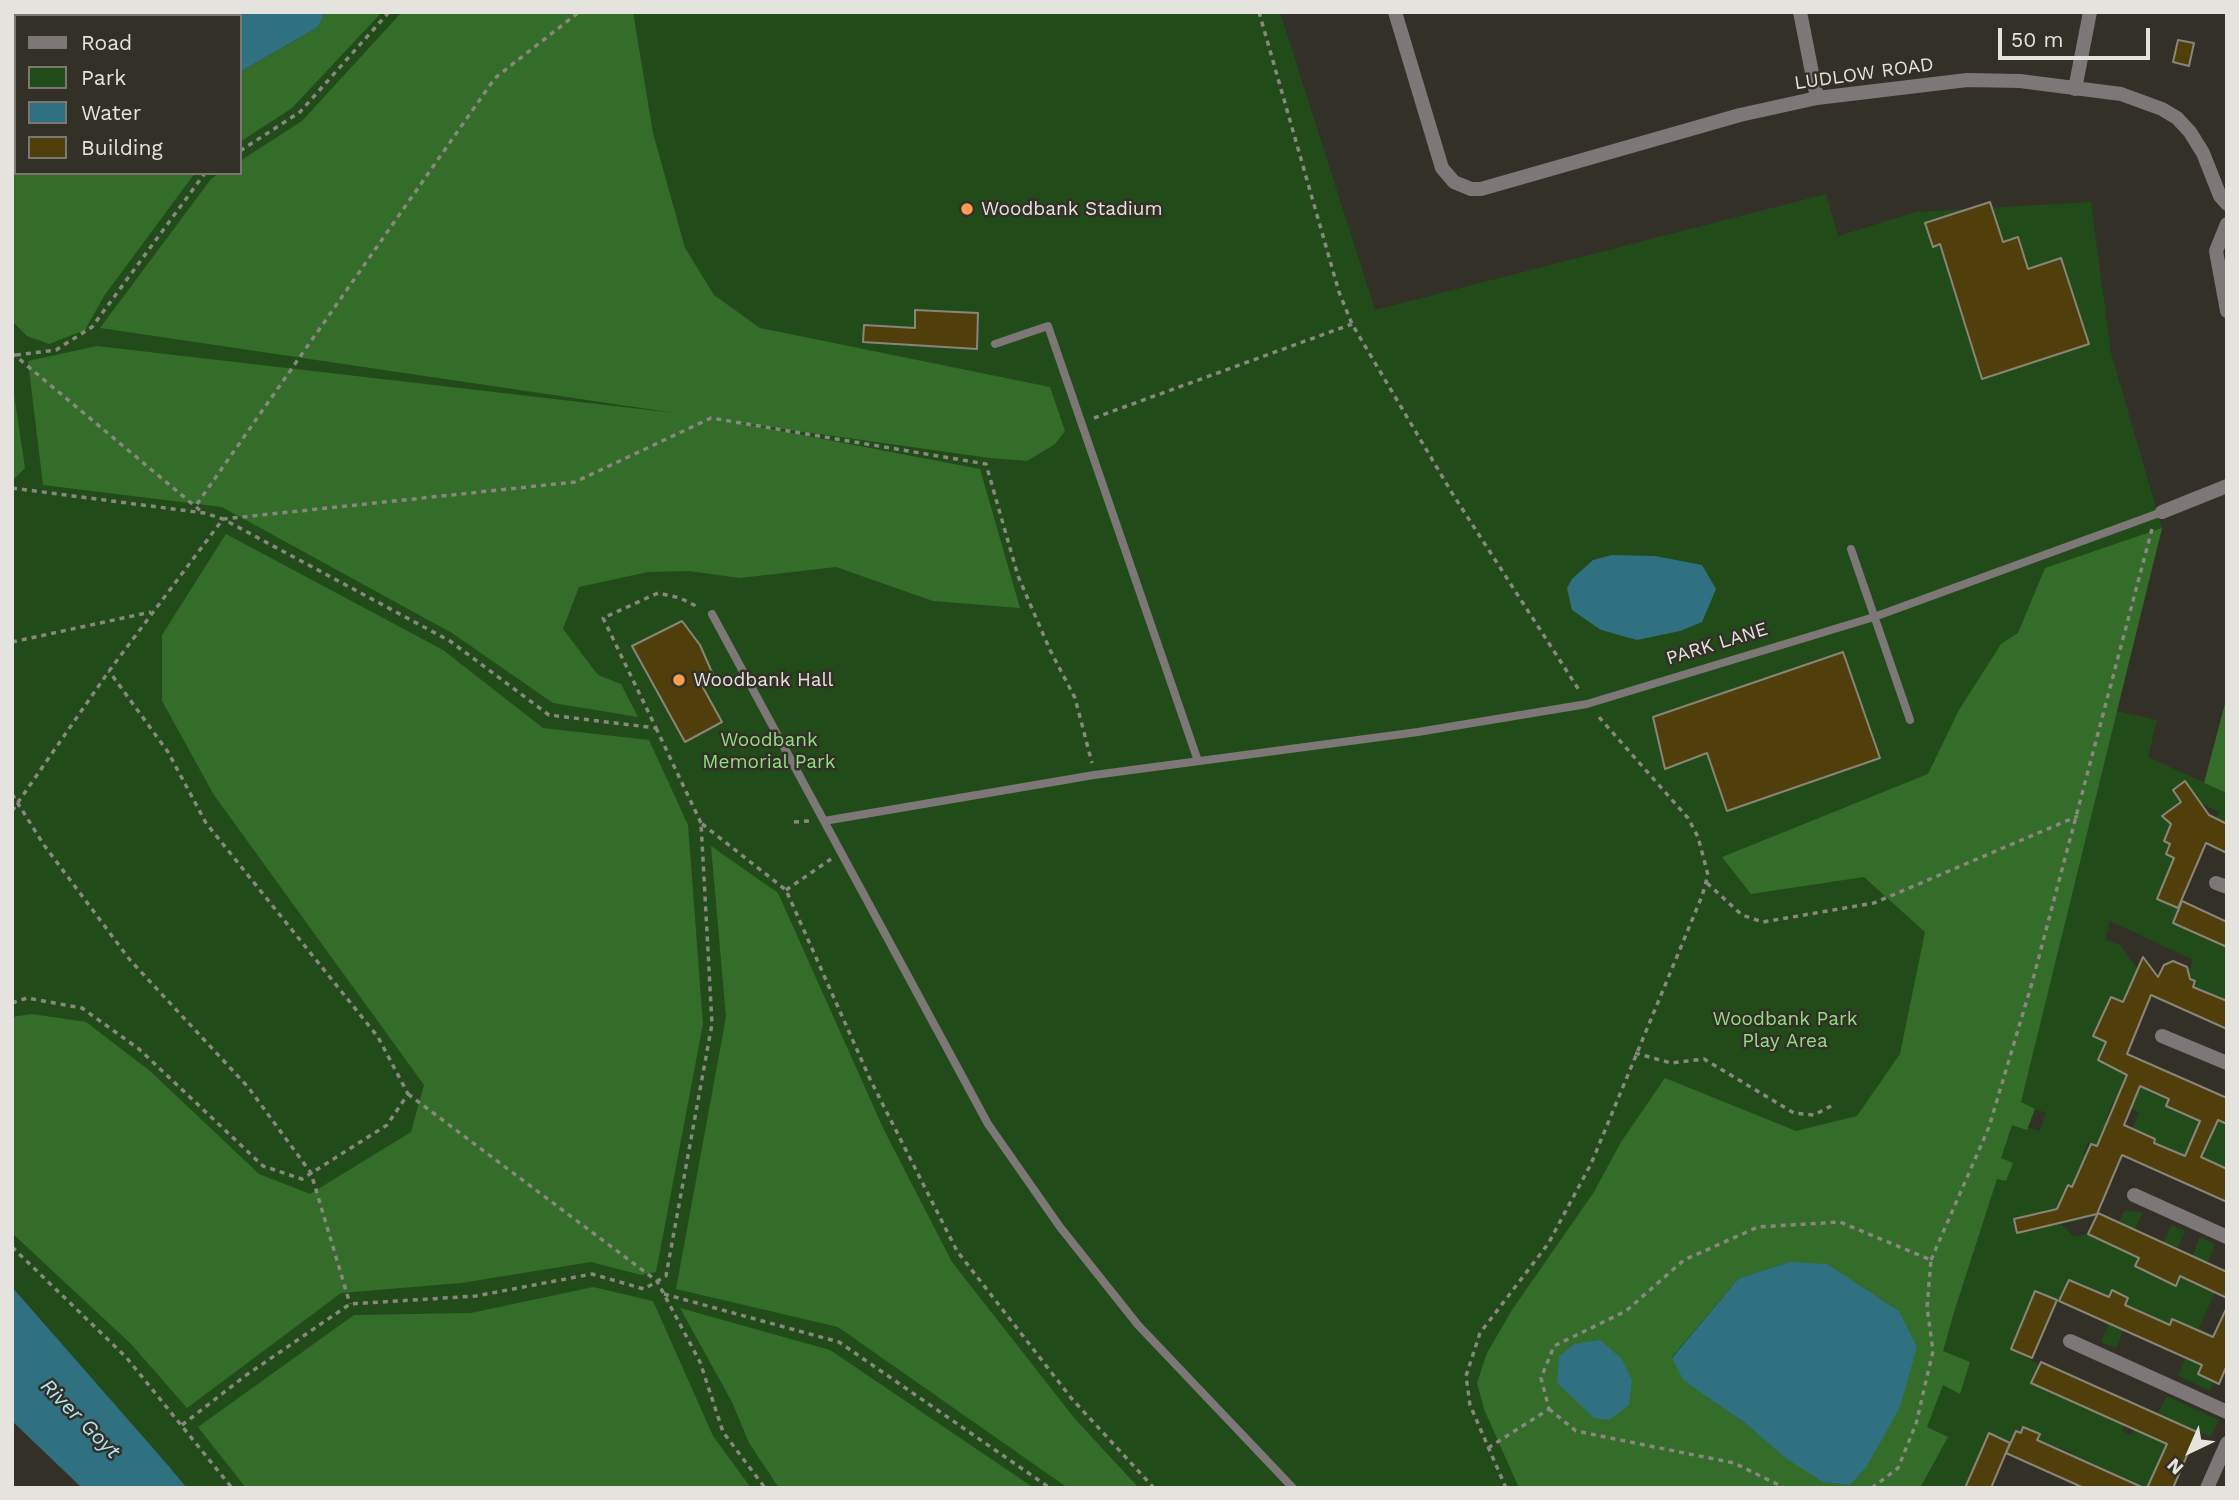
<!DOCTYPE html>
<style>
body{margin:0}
#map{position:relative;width:2239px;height:1500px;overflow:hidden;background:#333027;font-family:"Work Sans",sans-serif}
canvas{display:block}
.frame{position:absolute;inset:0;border:14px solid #e5e3de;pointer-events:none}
.legend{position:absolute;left:14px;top:14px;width:228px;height:161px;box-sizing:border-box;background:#333027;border:2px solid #7a7870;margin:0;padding:9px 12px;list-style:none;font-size:21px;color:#e5e3de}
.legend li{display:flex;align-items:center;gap:14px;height:35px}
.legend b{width:35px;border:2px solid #7a7870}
.north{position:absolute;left:2155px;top:1416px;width:70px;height:70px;-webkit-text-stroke:5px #333027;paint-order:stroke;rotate:224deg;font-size:19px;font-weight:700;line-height:28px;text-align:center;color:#e5e3de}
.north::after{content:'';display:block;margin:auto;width:24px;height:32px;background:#e5e3de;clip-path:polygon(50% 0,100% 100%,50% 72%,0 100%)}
.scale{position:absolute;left:1998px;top:28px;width:152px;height:32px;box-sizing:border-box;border:4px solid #e5e3de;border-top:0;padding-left:9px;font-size:21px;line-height:24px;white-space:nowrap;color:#e5e3de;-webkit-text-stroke:5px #333027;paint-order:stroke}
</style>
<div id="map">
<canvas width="2239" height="1500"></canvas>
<div class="frame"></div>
<ul class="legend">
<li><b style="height:9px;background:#7d7777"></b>Road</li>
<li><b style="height:19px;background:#214c19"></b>Park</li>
<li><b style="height:19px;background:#2f7081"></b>Water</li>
<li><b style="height:19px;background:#503f0a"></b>Building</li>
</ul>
<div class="north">N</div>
<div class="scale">50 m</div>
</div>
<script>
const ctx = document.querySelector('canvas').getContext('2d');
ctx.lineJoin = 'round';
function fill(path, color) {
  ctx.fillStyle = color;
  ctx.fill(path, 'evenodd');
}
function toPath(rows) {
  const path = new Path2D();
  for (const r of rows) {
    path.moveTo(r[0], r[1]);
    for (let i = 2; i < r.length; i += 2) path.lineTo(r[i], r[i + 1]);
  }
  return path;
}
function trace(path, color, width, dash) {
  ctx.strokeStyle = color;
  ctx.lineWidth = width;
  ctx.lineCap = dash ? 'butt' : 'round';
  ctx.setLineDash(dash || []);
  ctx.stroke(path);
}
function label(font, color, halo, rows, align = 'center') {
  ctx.font = font + ' "Work Sans",sans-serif';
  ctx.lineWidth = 5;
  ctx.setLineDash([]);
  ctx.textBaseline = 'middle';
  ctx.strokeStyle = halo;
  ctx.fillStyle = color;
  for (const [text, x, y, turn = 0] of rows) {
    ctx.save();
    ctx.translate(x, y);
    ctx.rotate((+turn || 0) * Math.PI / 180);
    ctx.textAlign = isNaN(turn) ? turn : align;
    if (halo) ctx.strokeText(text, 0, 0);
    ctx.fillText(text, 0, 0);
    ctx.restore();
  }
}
const green = toPath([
 [325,12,1280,12,1375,310,1826,194,1838,236,1916,212,2091,202,2111,353,2162,528,2116,711,2157,720,2148,757,2227,793,2227,827,2226,823,2216,819,2219,812,2200,803,2185,781,2173,790,2181,802,2162,816,2176,829,2170,844,2174,858,2157,898,2165,902,2188,903,2184,915,2177,912,2173,923,2227,947,2227,1003,2201,989,2192,988,2195,981,2187,977,2193,960,2110,921,2105,940,2120,945,2142,975,2152,996,2140,991,2123,1002,2110,997,2107,1004,2106,1042,2099,1060,2109,1065,2133,1056,2154,1094,2169,1098,2166,1107,2176,1110,2179,1103,2204,1113,2208,1140,2217,1121,2227,1124,2227,1176,2153,1144,2155,1139,2143,1134,2130,1134,2139,1112,2113,1102,2106,1120,2107,1136,2099,1147,2088,1143,2083,1154,2094,1160,2080,1191,2068,1186,2062,1198,2070,1215,2082,1220,2061,1224,2073,1236,2088,1234,2152,1264,2164,1280,2175,1286,2180,1277,2210,1290,2218,1285,2199,1328,2214,1336,2198,1374,2214,1381,2210,1391,2178,1376,2186,1357,2190,1327,2172,1319,2170,1325,2132,1308,2119,1302,2122,1295,2113,1291,2109,1297,2070,1280,2064,1290,2066,1304,2035,1291,2011,1348,2039,1365,2032,1384,2124,1425,2122,1431,2131,1435,2134,1429,2147,1435,2167,1396,2219,1420,2211,1437,2177,1422,2148,1488,2125,1488,2128,1480,2071,1455,2071,1452,2038,1441,2039,1434,2023,1427,2021,1433,2016,1431,2007,1447,2009,1452,1970,1471,1965,1488,187,1488,12,1287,12,175,240,173,240,72,318,27],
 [2035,1109,2046,1113,2039,1131,2028,1127],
 [2053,1210,2058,1224,2041,1227,2038,1214],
 [2124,1211,2143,1212,2134,1231,2119,1223],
 [2172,1225,2185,1231,2177,1250,2163,1243],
 [2200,1237,2215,1244,2207,1264,2192,1257],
 [2109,1323,2124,1329,2116,1348,2101,1342]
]);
const forest = toPath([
 [325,12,382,12,292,108,240,142,240,72,318,27],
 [402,12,633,12,653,133,685,248,714,295,760,328,1050,387,1065,431,1055,444,1027,461,990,458,734,422,980,469,1020,608,933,601,836,567,740,578,689,571,648,572,579,587,563,629,598,675,621,684,638,717,553,703,452,633,222,507,43,485,28,361,97,346,675,413,100,328,211,179,220,173,240,173,240,161,302,121],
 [21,173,195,173,104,296,85,330,49,344,27,336,12,321,12,175],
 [12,381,25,468,15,478,12,478],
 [2162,528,2021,1102,2035,1109,2027,1130,2012,1125,2001,1158,2013,1163,2006,1181,1997,1179,1955,1309,1943,1351,1970,1362,1960,1394,1943,1385,1927,1427,1948,1437,1920,1488,1519,1488,1484,1409,1477,1383,1487,1353,1512,1310,1594,1192,1621,1142,1665,1078,1796,1131,1857,1116,1900,1054,1925,932,1864,877,1751,894,1722,857,1928,774,1959,710,2001,644,2018,633,2045,568],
 [1790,1262,1863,1288,1899,1311,1784,1457,1745,1423,1685,1381,1672,1357,1739,1278],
 [226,534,443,650,543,728,649,740,688,825,703,1024,656,1272,641,1275,591,1262,461,1283,341,1293,187,1408,131,1344,12,1233,12,1017,32,1014,86,1022,150,1071,259,1174,310,1194,411,1132,424,1085,214,795,162,701,162,635],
 [2227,696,2227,793,2204,783],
 [711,846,778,893,884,1130,952,1262,1075,1419,1139,1488,1068,1488,838,1327,676,1289,726,1017],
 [593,1287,653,1301,713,1436,751,1488,246,1488,198,1427,354,1315,471,1313],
 [680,1308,830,1350,1034,1488,779,1488,749,1443,732,1402]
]);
const water = toPath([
 [167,12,325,12,318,27,240,72,240,16,162,16],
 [12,52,16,52,16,173,21,173,12,175],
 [1612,555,1655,556,1702,565,1716,589,1702,622,1680,631,1637,640,1601,630,1572,610,1567,588,1572,579,1593,560],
 [1790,1262,1827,1264,1899,1311,1917,1347,1900,1407,1867,1466,1850,1485,1823,1482,1784,1457,1745,1423,1684,1381,1672,1358,1739,1278],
 [12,1287,166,1463,187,1488,82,1488,12,1421],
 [1600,1340,1622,1359,1632,1380,1629,1405,1609,1420,1594,1418,1557,1383,1559,1357,1574,1344]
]);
const building = toPath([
 [2178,40,2194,43,2189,66,2173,62,2178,40],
 [1990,202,2003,242,2018,237,2028,269,2061,258,2089,344,1982,379,1940,244,1933,247,1925,223,1990,202],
 [915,310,978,313,977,349,863,342,864,325,915,328,915,310],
 [682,621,700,645,714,677,701,684,722,722,685,742,632,646,682,621],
 [1843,652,1880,758,1727,811,1707,753,1665,769,1653,717,1843,652],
 [2185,781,2209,815,2227,824,2227,853,2206,843,2178,908,2157,899,2174,858,2166,854,2170,844,2164,841,2171,824,2162,816,2181,802,2173,790,2185,781],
 [2182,901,2227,922,2227,947,2173,923,2182,901],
 [2143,957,2158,977,2164,965,2173,961,2187,967,2190,979,2195,981,2193,987,2227,1001,2227,1029,2151,995,2127,1054,2227,1098,2227,1124,2218,1120,2201,1157,2227,1169,2227,1202,2122,1155,2097,1214,2017,1233,2014,1219,2057,1209,2068,1185,2072,1187,2091,1144,2097,1146,2127,1075,2098,1060,2106,1042,2093,1036,2111,997,2123,1002,2143,957],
 [2140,1086,2169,1099,2166,1106,2200,1121,2185,1156,2154,1143,2155,1139,2124,1125,2140,1086],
 [2098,1213,2227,1272,2227,1298,2180,1276,2176,1286,2135,1266,2139,1258,2088,1234,2098,1213],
 [2069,1280,2109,1297,2112,1290,2128,1298,2125,1305,2170,1325,2172,1319,2213,1337,2227,1307,2227,1365,2219,1384,2198,1374,2202,1365,2059,1301,2069,1280],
 [2035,1291,2057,1300,2032,1358,2011,1349,2035,1291],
 [2041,1362,2197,1432,2173,1488,2147,1488,2167,1444,2031,1383,2041,1362],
 [2023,1427,2040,1434,2037,1440,2144,1488,2084,1488,2006,1453,2016,1431,2021,1433,2023,1427],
 [1989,1433,2010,1443,1991,1488,1965,1488,1989,1433]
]);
const path = toPath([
 [1259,12,1339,292,1352,324,1452,493,1579,690],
 [240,151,300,112,389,12],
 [12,353,202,512],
 [16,355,56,350,92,327,205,173],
 [2227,374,2227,386],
 [1094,418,1352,324],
 [12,488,204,513,223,519,450,641,549,715,656,728,603,618,658,593,680,598,700,608],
 [197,504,495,78,579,12],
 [12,642,151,612],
 [656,728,701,823],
 [12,794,44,845,130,960,248,1087,311,1173,350,1304],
 [12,811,109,671,223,519,575,482,711,418,986,464,1018,576,1050,650,1075,698,1092,763],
 [794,822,809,821],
 [1707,883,1742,915,1763,922,1874,903,2078,816],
 [786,890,831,859],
 [12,1003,27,998,82,1008,139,1049,263,1166,302,1179,387,1125,408,1094,378,1037,206,823,168,752,109,671],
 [1635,1053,1671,1063,1704,1059,1794,1113,1814,1115,1833,1105],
 [408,1094,657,1281,700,1362,723,1432,765,1488],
 [12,1247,126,1357,232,1488],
 [1931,1260,1989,1127,2032,983,2152,529],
 [664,1294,839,1342,1050,1488],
 [1549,1409,1576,1431,1734,1463,1785,1488],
 [182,1425,245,1376,350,1304,476,1296,592,1274,644,1289,666,1276,712,1024,701,823,786,890,870,1079,957,1251,1072,1399,1154,1488],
 [1488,1448,1549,1409,1541,1378,1554,1346,1626,1311,1684,1260,1758,1227,1840,1222,1931,1260,1927,1307,1933,1351,1916,1424,1898,1468,1872,1488],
 [1506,1488,1470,1405,1466,1376,1480,1333,1548,1244,1591,1164,1702,896,1708,875,1698,837,1688,818,1598,716]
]);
const lane = toPath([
 [995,344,1048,326,1198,761],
 [1851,549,1910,720],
 [712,614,824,821],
 [1293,1488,1138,1325,1060,1227,988,1124,824,821,1094,775,1418,732,1587,704,1874,617,2162,512]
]);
const street = toPath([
 [1395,12,1442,168,1454,182,1471,189,1481,189,1740,115,1817,98,1967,80,2020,81,2121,94,2162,109,2177,118,2190,132,2203,153,2220,196,2227,204],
 [1800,12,1817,98],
 [2075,89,2090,12],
 [2227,224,2216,251,2227,311],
 [2162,512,2227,486],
 [2216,883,2227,887],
 [2162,1036,2227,1063],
 [2134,1195,2227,1237],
 [2070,1341,2227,1412],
 [2207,1488,2227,1443]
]);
const markers = [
 [967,209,7,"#fc9e52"],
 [679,680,7,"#fc9e52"]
];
const streetNames = [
 ["LUDLOW ROAD",1864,74,-8],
 ["PARK LANE",1717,644,-17]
];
const poiNames = [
 ["Woodbank Stadium",981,209],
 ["Woodbank Hall",693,680]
];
const parkNames = [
 ["Woodbank",769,740],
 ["Memorial Park",769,762],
 ["Woodbank Park",1785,1019],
 ["Play Area",1785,1041]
];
const waterNames = [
 ["River Goyt",80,1419,45]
];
fill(green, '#214c19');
fill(forest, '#336d29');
fill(water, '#2f7081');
fill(building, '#503f0a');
trace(building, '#89857b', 2);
trace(path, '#89877f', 3.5, [5, 5]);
trace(lane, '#7d7777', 8);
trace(street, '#7d7777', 14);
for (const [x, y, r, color] of markers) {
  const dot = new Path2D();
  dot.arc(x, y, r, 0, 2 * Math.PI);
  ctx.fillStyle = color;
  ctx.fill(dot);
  trace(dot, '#333027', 2.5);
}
label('19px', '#e5e3de', '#333027', streetNames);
label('19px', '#e5e3de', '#333027', poiNames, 'left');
label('19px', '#90df82', '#333027', parkNames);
label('italic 21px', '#b0e6f6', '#333027', waterNames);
</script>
